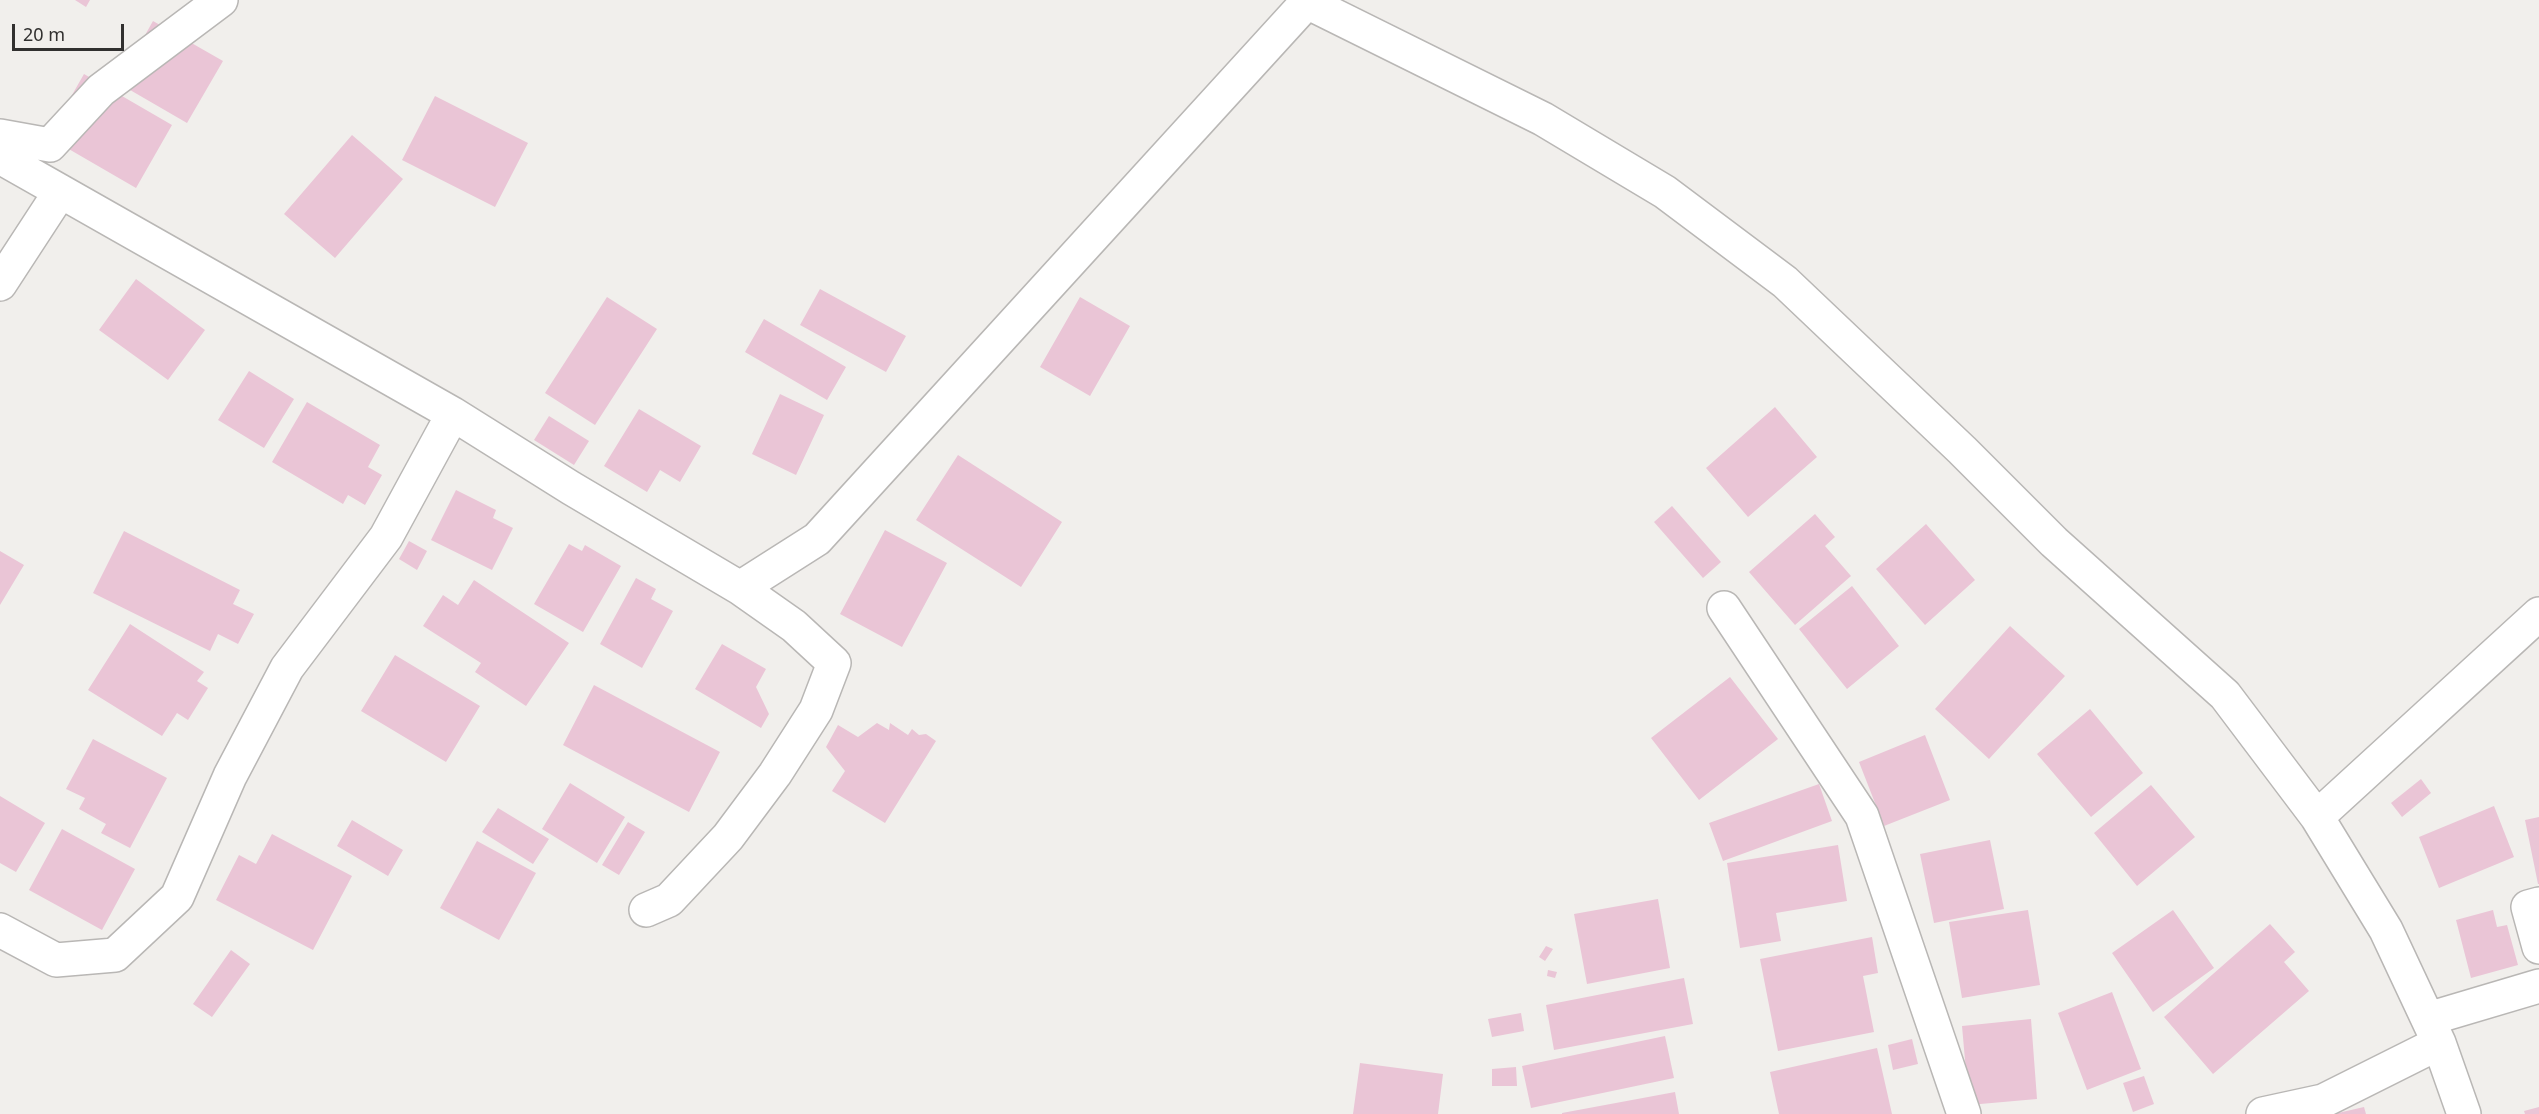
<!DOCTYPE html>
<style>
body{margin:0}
#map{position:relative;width:2539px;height:1114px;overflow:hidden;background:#f1efec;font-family:"Noto Sans",sans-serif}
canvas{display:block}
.scale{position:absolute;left:12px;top:24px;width:112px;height:27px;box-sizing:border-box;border:3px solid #31302f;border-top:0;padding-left:8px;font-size:18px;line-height:21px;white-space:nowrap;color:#31302f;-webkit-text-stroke:4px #f1efec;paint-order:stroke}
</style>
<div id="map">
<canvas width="2539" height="1114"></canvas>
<div class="scale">20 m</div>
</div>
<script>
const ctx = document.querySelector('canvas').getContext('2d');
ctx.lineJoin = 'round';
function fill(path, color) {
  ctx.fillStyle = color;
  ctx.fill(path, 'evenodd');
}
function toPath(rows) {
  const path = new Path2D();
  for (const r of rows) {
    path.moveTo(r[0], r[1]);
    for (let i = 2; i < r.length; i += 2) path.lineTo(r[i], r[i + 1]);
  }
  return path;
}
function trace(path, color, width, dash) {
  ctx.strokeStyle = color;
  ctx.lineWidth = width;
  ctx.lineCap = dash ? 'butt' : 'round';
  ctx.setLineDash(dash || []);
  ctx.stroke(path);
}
const building = toPath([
 [75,0,90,0,86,7],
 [153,21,223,61,187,123,118,83],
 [84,74,172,125,136,188,48,137],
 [435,96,528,143,495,207,402,160],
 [352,135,403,179,335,258,284,214],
 [136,279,205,330,168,380,99,330],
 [820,289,906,336,886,372,800,325],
 [607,297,657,329,595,425,545,393],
 [1080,297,1130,326,1090,396,1040,367],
 [764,319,846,367,827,400,745,352],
 [249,371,294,399,264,448,218,420],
 [780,394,824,415,796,475,752,454],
 [307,402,380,445,368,467,382,475,365,505,348,495,343,504,272,462],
 [1775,407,1817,457,1748,517,1706,468],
 [639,409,701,446,680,482,660,470,647,492,604,466],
 [549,416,589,441,574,465,534,440],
 [958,455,1062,522,1021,587,916,520],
 [456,490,496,510,493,518,513,528,492,570,431,540],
 [1672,506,1721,562,1703,578,1654,522],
 [1815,514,1835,537,1825,546,1851,576,1795,625,1749,572],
 [1926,524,1975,580,1925,625,1876,569],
 [885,530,947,563,902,647,840,614],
 [124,531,240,590,233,604,254,614,238,644,218,634,210,651,93,593],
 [409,541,427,551,417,570,399,559],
 [569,544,582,551,585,545,621,566,583,632,534,604],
 [0,551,24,565,0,605],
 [636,578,656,589,651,599,673,611,642,668,600,644],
 [474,580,569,643,526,706,475,672,481,663,423,626,443,595,458,605],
 [1852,586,1899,646,1847,689,1799,629],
 [130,624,204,672,197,681,208,688,188,720,177,713,162,736,88,690],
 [2010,626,2065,676,1989,759,1935,709],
 [722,644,766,669,756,687,769,714,761,728,695,689],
 [395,655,480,706,446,762,361,711],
 [1730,677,1778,739,1699,800,1651,738],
 [594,685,720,752,689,812,563,745],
 [2090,709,2143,773,2091,817,2037,754],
 [877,723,889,730,890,723,908,735,912,729,919,735,926,734,936,741,885,823,832,791,845,771,826,747,838,725,858,737],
 [1925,735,1950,800,1884,826,1859,762],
 [93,739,167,778,130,848,101,833,106,824,79,809,85,798,66,789],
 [2421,779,2431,793,2402,817,2391,803],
 [570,783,625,817,597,863,542,829],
 [1819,784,1832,821,1723,861,1709,823],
 [2151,785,2195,837,2137,886,2094,833],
 [0,796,45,823,16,872,0,863],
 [2494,806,2514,857,2439,888,2419,837],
 [498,808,549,839,533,864,482,832],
 [2539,817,2539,884,2538,884,2525,820],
 [352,820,403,850,388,876,337,846],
 [628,822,645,832,619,875,602,865],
 [62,829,135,869,102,930,29,890],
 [272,834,352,876,313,950,216,900,239,855,256,864],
 [1990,840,2004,909,1934,923,1920,854],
 [477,841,536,873,499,940,440,908],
 [1838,845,1847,901,1776,913,1781,941,1740,948,1727,863],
 [1658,899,1670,968,1587,984,1574,914],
 [2028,910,2040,985,1962,998,1949,922],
 [2173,910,2214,968,2153,1012,2112,953],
 [2493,910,2497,927,2507,925,2518,965,2471,978,2456,920],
 [2270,924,2295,952,2284,962,2309,991,2213,1074,2164,1017],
 [1872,937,1878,973,1863,976,1874,1032,1778,1051,1760,959],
 [1546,946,1553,949,1545,961,1539,957],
 [231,950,250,964,212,1017,193,1004],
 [1548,970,1557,972,1555,978,1547,976],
 [1684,978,1693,1024,1554,1050,1546,1005],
 [2112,992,2141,1069,2087,1090,2058,1013],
 [1521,1013,1524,1031,1492,1037,1488,1019],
 [2031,1019,2037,1099,1969,1105,1962,1026],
 [1665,1036,1674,1078,1531,1108,1522,1066],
 [1912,1039,1918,1064,1893,1070,1888,1045],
 [1877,1048,1892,1114,1779,1114,1770,1072],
 [1360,1063,1443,1074,1438,1114,1353,1114],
 [1516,1067,1517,1086,1492,1086,1492,1069],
 [2144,1076,2154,1104,2133,1112,2123,1083],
 [1675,1092,1679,1114,1562,1114,1562,1113],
 [2364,1107,2366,1114,2338,1114,2338,1113],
 [2539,1107,2539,1114,2525,1114,2524,1111]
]);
const minor = toPath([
 [1303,0,1543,119,1665,192,1785,282,1962,450,2054,542,2225,695,2317,817,2386,930,2439,1043,2464,1114],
 [0,136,50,145,101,90,221,0],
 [0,157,453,414,571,488,740,588,817,539,1307,2],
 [0,284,60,192],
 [1724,608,1862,816,1964,1114],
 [2317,817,2539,614],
 [2539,904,2528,907,2539,947],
 [646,910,669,900,728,837,775,774,816,710,834,663,794,626,740,588],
 [0,930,56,960,115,955,177,897,230,776,287,668,386,537,453,414],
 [2428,1019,2539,986],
 [2263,1114,2323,1101,2439,1043]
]);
fill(building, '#eac5d6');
trace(minor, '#b9b7b5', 36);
trace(minor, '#fff', 33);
</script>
